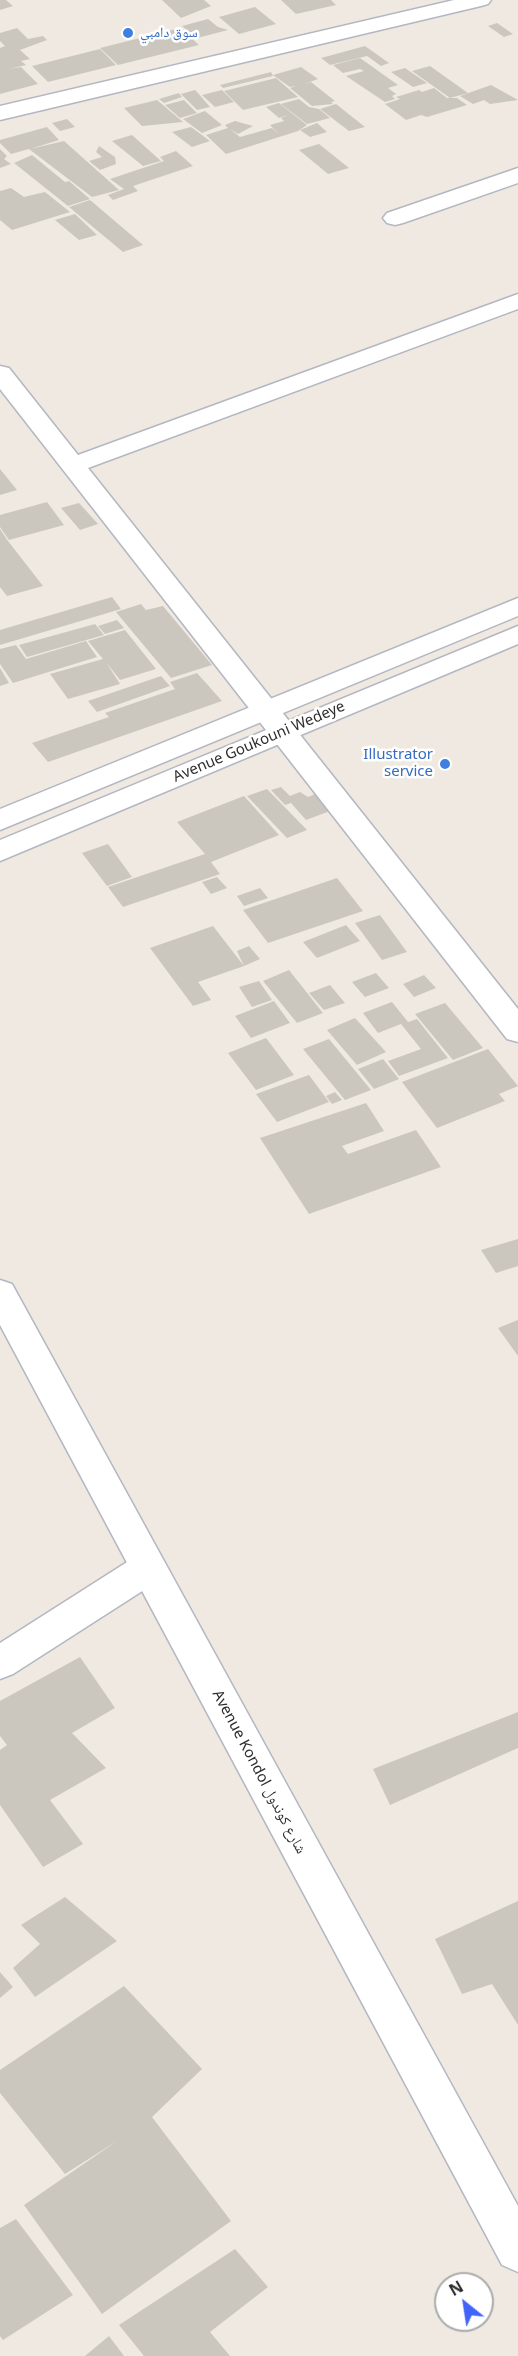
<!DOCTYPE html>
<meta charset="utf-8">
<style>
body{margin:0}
#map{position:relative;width:518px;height:2356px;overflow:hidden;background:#efe9e1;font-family:"Noto Sans",sans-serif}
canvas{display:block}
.north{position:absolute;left:434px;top:2272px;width:60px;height:60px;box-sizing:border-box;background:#fff;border:2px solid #ababab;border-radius:50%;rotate:330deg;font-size:16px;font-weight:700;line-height:24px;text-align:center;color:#2e2e2e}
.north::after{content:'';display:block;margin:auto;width:21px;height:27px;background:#4264fb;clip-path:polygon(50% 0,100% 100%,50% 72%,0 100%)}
</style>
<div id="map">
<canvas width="518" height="2356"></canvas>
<div class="north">N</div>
</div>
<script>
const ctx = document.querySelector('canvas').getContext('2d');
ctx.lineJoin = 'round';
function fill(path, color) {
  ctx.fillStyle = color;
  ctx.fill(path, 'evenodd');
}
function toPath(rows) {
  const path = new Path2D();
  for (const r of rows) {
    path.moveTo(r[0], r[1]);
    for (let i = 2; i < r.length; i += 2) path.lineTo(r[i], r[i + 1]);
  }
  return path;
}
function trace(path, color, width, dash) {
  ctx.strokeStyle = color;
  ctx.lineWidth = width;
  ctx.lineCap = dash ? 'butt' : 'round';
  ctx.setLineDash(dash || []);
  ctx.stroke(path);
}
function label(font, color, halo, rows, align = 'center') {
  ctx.font = font + ' "Noto Sans","Noto Naskh Arabic",sans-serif';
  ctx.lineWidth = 5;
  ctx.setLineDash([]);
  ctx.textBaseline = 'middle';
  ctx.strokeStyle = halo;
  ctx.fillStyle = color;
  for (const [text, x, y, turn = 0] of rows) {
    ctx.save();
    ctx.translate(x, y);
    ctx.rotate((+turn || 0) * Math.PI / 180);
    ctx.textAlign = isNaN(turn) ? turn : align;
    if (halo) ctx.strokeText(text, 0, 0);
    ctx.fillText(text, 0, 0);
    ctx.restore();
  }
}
const building = toPath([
 [0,0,6,0,13,6,0,10],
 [162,0,204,0,211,6,181,18],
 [281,0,331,0,336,5,296,14],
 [255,7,276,24,239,34,219,17],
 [208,19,218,27,228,30,197,38,182,26],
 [497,23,513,34,504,37,488,26],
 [17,28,28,39,43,36,47,40,20,50,30,59,21,61,26,65,9,69,21,67,38,84,0,94,0,48,5,46,0,41,0,33],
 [180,28,199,45,118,65,100,48],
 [365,46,389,63,381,66,367,56,330,65,321,58],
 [100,49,116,65,48,82,32,66],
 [360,58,398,85,388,88,396,94,392,96,395,99,385,102,346,76,364,71,360,69,343,73,333,65],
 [430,66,468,93,450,98,412,71],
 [301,67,318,79,304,84,311,82,335,101,331,102,333,104,312,106,290,88,296,86,290,87,273,75],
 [405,68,427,83,413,87,391,72],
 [271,72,273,76,223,88,220,85],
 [276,78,298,97,243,110,224,91],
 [491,85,518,100,490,104,484,100,473,104,460,96],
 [434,88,447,98,457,98,467,105,427,117,421,115,406,120,385,104,400,99,396,97,419,90,422,92],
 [195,90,197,92,210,107,197,110,181,94],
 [222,90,234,102,215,107,202,95],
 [179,93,182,97,164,103,159,99],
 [299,99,309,107,319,109,330,118,307,124,281,104],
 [157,100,183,122,142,126,124,108],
 [184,100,197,113,180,118,165,105],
 [279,103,307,125,298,131,226,154,206,135,228,128,225,125,235,121,253,126,238,134,230,129,240,137,272,128,279,134,270,125,284,121,281,118,288,115,279,118,266,107],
 [336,104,365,127,349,131,320,109],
 [205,111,222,125,202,133,183,119],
 [67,119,75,127,60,131,52,123],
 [317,123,327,132,310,137,300,130],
 [47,127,59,140,30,149,64,141,119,190,92,197,29,149,11,154,0,143,0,140],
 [191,127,210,141,192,147,172,132],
 [132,135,161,161,143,166,112,141],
 [319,144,349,168,328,174,299,150],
 [99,146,115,157,116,164,100,170,89,161,102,157,96,152],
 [0,149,7,156,4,159,11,164,0,168],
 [176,151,193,166,133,186,138,191,113,200,108,195,124,189,110,179,164,161,160,157],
 [32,155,65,182,69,181,90,199,68,206,14,163],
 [11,188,24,197,45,192,70,212,12,230,0,220,0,191],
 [90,200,143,245,123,252,69,207],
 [75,214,97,235,79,240,55,220],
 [0,469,17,490,0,495],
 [47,502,64,525,9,540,0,527,0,515],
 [79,503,98,524,80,530,61,508],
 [0,529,8,541,43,586,7,596,0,587],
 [112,597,121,609,0,645,0,630],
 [141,604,146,610,163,606,212,665,171,678,116,612],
 [117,620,124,628,105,634,98,626],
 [95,624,104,635,27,657,19,645],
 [125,630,156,669,120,680,106,662,120,684,68,699,50,674,103,659,88,641],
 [86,641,97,657,13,683,0,664,0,649,16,645,26,659],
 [0,668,9,683,0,686],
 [197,673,222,701,48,762,32,743,109,717,105,713,175,689,170,682],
 [161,676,170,686,97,712,88,701],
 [281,787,290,796,300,792,308,797,315,794,330,811,306,820,291,803,285,805,271,790],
 [267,789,307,830,287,838,247,796],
 [244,796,279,835,211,862,220,874,123,907,108,887,205,854,177,822],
 [108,844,132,877,107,886,82,853],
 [217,877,227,888,211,894,202,882],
 [337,878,363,911,268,943,243,910],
 [260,888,268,898,244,906,237,896],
 [380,915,407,952,382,960,355,923],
 [346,925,360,941,317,958,303,942],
 [213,926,244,966,237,951,249,946,260,959,244,966,198,982,211,1000,193,1006,150,948],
 [289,970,323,1013,297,1023,263,981],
 [376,973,389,988,365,997,352,982],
 [424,975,436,988,414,997,403,984],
 [259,981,272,1000,252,1007,239,987],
 [330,985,345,1003,324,1010,309,993],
 [274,1001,290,1023,251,1038,235,1016],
 [392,1002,408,1022,417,1019,448,1058,399,1076,388,1061,421,1049,401,1024,378,1033,363,1013],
 [445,1003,483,1048,453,1060,415,1014],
 [355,1018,386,1052,357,1065,327,1030],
 [266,1038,294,1075,256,1090,228,1053],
 [329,1039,371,1090,345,1100,303,1049],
 [488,1049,518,1086,499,1094,505,1101,437,1128,402,1082],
 [383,1059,399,1079,374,1089,358,1069],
 [309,1075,329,1102,277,1122,256,1094],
 [335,1092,342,1100,332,1104,326,1096],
 [366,1103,384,1131,342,1146,348,1154,416,1130,441,1167,309,1214,260,1138],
 [518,1239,518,1266,496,1273,481,1250],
 [518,1320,518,1356,498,1328],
 [80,1657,115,1708,72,1733,106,1768,50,1800,83,1844,43,1867,0,1805,0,1750,7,1745,0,1736,0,1701],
 [518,1712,518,1748,390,1805,373,1769],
 [65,1897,117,1941,35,1997,13,1968,40,1944,21,1925],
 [518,1901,518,2025,492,1984,462,1994,435,1939],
 [0,1972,13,1987,0,1998],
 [124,1986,202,2069,152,2117,231,2221,102,2314,24,2205,117,2141,65,2174,0,2093,0,2070],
 [16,2219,73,2295,3,2340,0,2336,0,2228],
 [235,2249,268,2287,210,2332,230,2356,144,2356,119,2325],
 [109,2336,124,2356,85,2356]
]);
const minor = toPath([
 [454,0,491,0,488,4,481,6,0,120,0,106,454,0],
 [518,168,518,183,403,223,395,225,387,223,383,218,387,213,518,168],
 [518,294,518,309,88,468,518,1009,518,1042,507,1039,0,389,0,366,9,368,78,455,518,294],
 [148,1553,161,1557,167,1568,161,1579,13,1674,0,1679,0,1643,135,1557,148,1553]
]);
const tertiary = toPath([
 [518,598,518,616,0,830,0,809,518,598],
 [518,626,518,644,0,861,0,840,518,626],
 [0,1280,12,1284,518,2206,518,2272,502,2265,0,1325,0,1280]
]);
const markers = [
 [128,33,6,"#3f7fe0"],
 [445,764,6,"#3f7fe0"]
];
const farShopnames = [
 ["سوق دامبي",140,33]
];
const streetNames = [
 ["Avenue Goukouni Wedeye",259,742,-23],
 ["Avenue Kondol شارع كوندول",259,1772,62]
];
const shopNames = [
 ["Illustrator",433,755],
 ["service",433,772]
];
fill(building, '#cbc7bf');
trace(minor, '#b4b7c1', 3);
trace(tertiary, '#b4b7c1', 3);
fill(minor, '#fff');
fill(tertiary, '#fff');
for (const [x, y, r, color] of markers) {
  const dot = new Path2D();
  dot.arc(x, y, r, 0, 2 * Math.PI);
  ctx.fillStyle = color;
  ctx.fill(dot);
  trace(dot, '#fff', 2);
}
label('14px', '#366cbe', '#fff', farShopnames, 'left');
label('15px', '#2e2e2e', '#fff', streetNames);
label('15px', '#366cbe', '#fff', shopNames, 'right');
</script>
